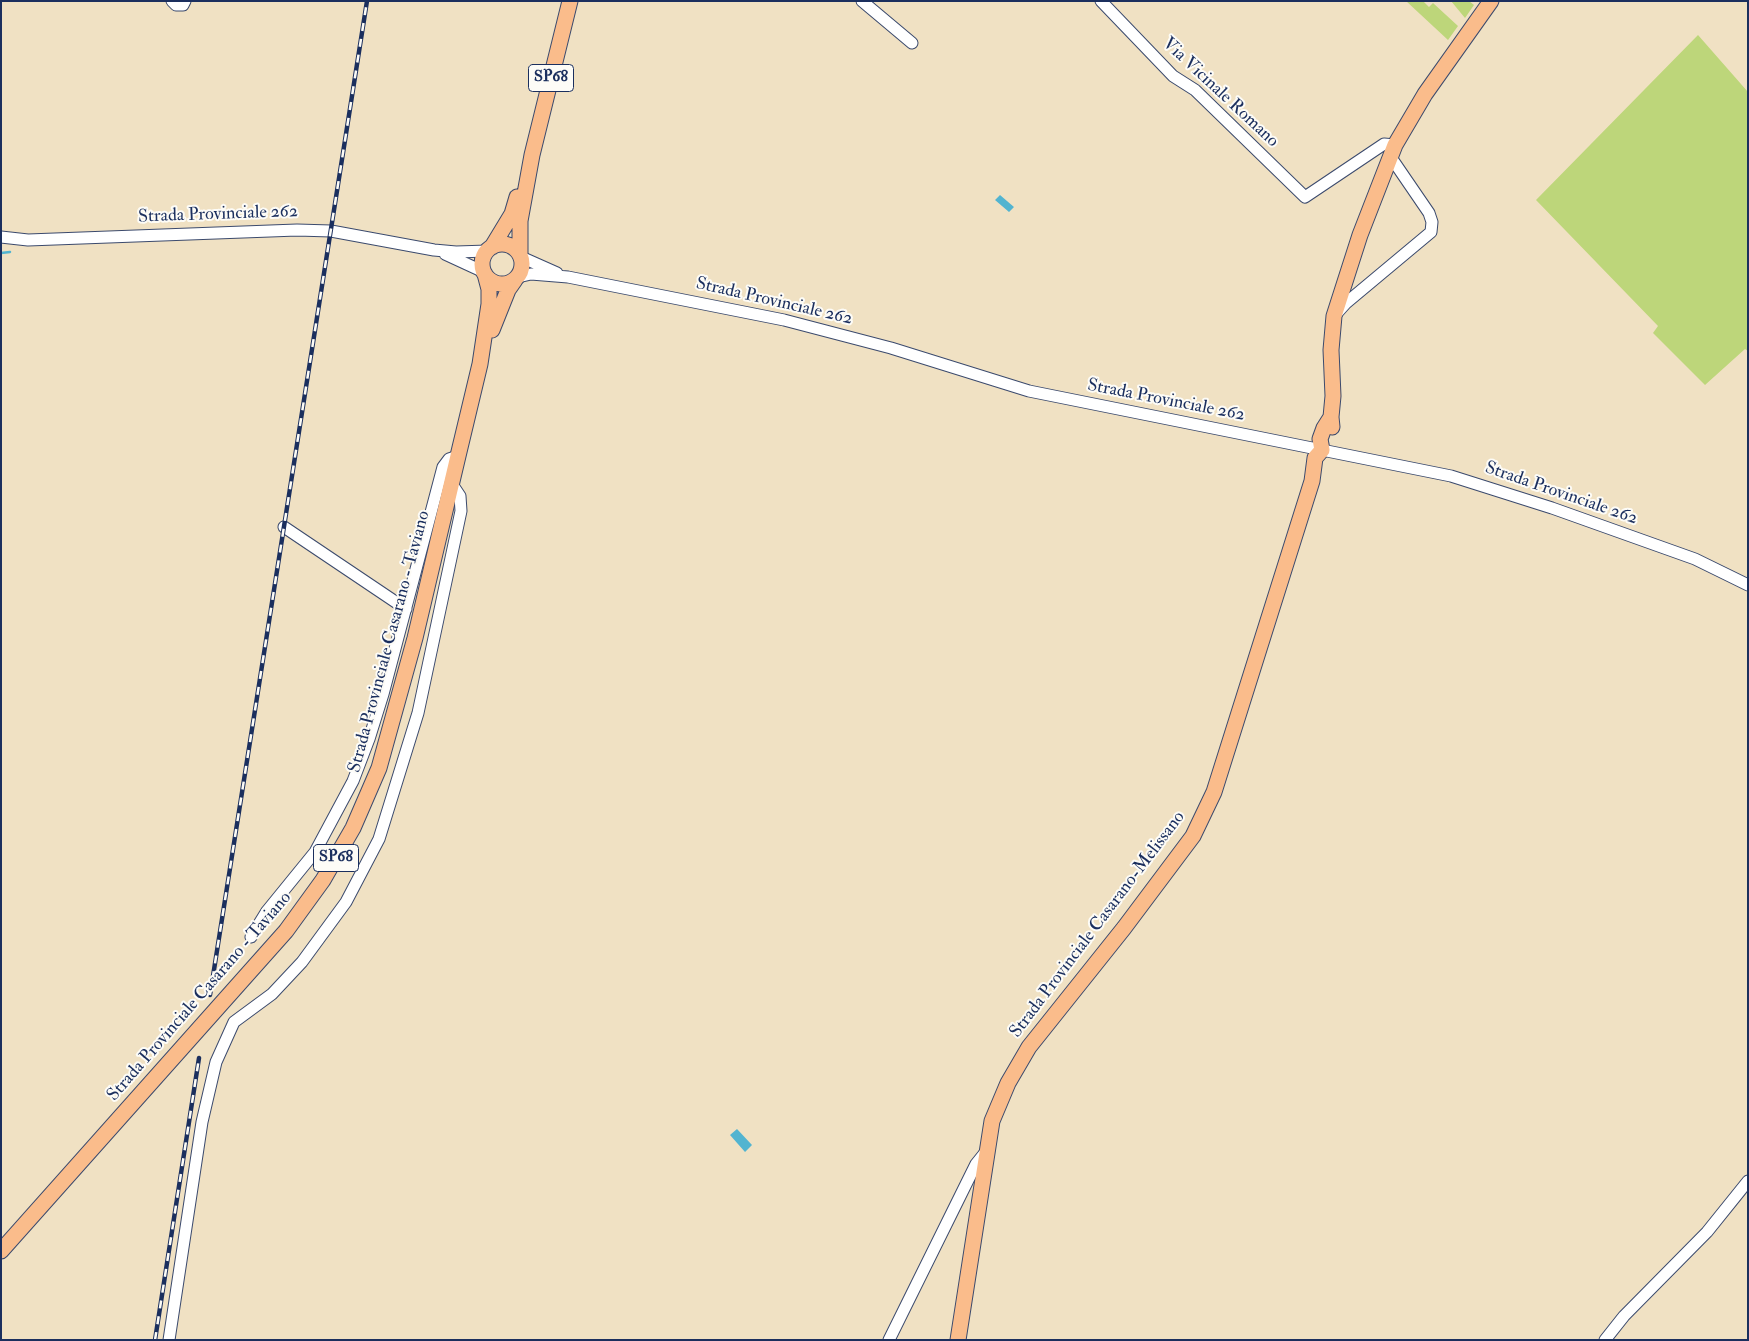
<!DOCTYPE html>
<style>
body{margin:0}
#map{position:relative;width:1749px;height:1341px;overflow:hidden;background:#f0e1c3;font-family:"IM FELL Double Pica",serif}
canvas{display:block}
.frame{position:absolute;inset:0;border:2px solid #1b2f5e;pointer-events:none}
</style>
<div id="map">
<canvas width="1749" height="1341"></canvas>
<div class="frame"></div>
</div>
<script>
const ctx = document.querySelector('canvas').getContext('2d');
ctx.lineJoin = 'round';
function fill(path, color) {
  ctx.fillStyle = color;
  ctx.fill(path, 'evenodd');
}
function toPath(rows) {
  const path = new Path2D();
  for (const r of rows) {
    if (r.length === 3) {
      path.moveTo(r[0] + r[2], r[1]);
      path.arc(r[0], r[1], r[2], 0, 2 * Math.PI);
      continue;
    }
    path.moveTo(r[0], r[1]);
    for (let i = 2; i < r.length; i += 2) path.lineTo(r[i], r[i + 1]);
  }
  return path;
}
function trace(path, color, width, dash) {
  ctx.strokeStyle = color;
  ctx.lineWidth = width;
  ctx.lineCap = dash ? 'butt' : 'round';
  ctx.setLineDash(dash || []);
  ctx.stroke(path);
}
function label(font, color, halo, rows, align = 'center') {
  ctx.font = font + ' "IM FELL Double Pica",serif';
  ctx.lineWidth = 4;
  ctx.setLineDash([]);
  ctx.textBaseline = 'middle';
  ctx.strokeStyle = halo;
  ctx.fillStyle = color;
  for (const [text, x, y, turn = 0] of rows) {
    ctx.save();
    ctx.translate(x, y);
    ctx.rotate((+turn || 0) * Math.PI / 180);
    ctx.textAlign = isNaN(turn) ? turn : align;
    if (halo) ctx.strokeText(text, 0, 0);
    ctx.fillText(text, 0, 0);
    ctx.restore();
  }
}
const green = toPath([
 [1406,1,1423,1,1429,7,1433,3,1458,26,1448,40],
 [1451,1,1469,1,1474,5,1465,18],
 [1698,35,1748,92,1748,351,1745,349,1705,385,1653,333,1658,326,1536,200]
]);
const water = toPath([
 [1000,195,1014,207,1009,212,995,200],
 [737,1129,752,1145,745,1152,730,1135]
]);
const stream = toPath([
 [1,253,10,252]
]);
const minor = toPath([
 [172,1,176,5,183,5,185,1],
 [862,1,912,43],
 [1101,1,1173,76,1195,90,1305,197,1384,144,1395,145],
 [1,237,28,240,297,230,331,231,434,250,456,252,488,251],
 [445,254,484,272],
 [521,257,557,273],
 [518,277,531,274,568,277,784,320,891,348,1029,391,1451,476,1552,508,1695,559,1748,585],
 [1337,313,1346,303,1431,232,1432,222,1429,213,1390,156],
 [284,527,406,609],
 [251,937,267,911,315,852,353,781,369,739,383,694,443,467,449,459,458,456],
 [169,1340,202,1122,216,1062,234,1022,272,994,302,962,346,902,379,839,418,713,461,511,460,496,452,484],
 [889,1340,976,1164,988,1149],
 [1605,1340,1624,1316,1707,1232,1748,1181]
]);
const major = toPath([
 [502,264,20],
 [492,247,512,214,517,197],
 [520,255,520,221,532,155,570,1],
 [492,330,508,290,515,280],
 [1332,427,1331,417,1333,396,1331,350,1334,316,1360,235,1395,145,1425,94,1491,1],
 [1,1251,286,931,323,880,353,828,379,768,415,638,458,456,480,364,489,304,489,289,485,274],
 [958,1340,992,1121,1008,1083,1029,1047,1124,928,1193,836,1214,792,1312,481,1315,458,1322,450,1320,439,1324,428,1331,417]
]);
const rail = toPath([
 [210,995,367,1],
 [155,1340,199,1058]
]);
const shields = [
 [551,78,45],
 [336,858,45]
];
const shieldNames = [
 ["SP68",551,78],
 ["SP68",336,858]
];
const streetNames = [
 ["Via Vicinale Romano",1220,93,43],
 ["Strada Provinciale 262",218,215,-2],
 ["Strada Provinciale 262",774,302,13],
 ["Strada Provinciale 262",1166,401,11],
 ["Strada Provinciale 262",1561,494,19],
 ["Strada Provinciale Casarano - Taviano",390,642,-75],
 ["Strada Provinciale Casarano-Melissano",1098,925,-53],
 ["Strada Provinciale Casarano - Taviano",200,997,-49]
];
fill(green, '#bdd67a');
fill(water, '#52b4d0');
trace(stream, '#52b4d0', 2.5);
trace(minor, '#3b4a6d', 13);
trace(major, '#3b4a6d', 17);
trace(minor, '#fff', 11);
trace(major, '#fabc8b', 15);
trace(rail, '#1b2f5e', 4.5);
trace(rail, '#fdfcf7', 2.5, [8]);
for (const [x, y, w] of shields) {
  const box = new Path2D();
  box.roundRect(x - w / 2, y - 13.5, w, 27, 4);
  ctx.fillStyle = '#fdfcf7';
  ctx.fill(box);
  trace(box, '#1b2f5e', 1);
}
label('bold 16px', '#1b2f5e', null, shieldNames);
label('18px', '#1b2f5e', '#fdfcf7', streetNames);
</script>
